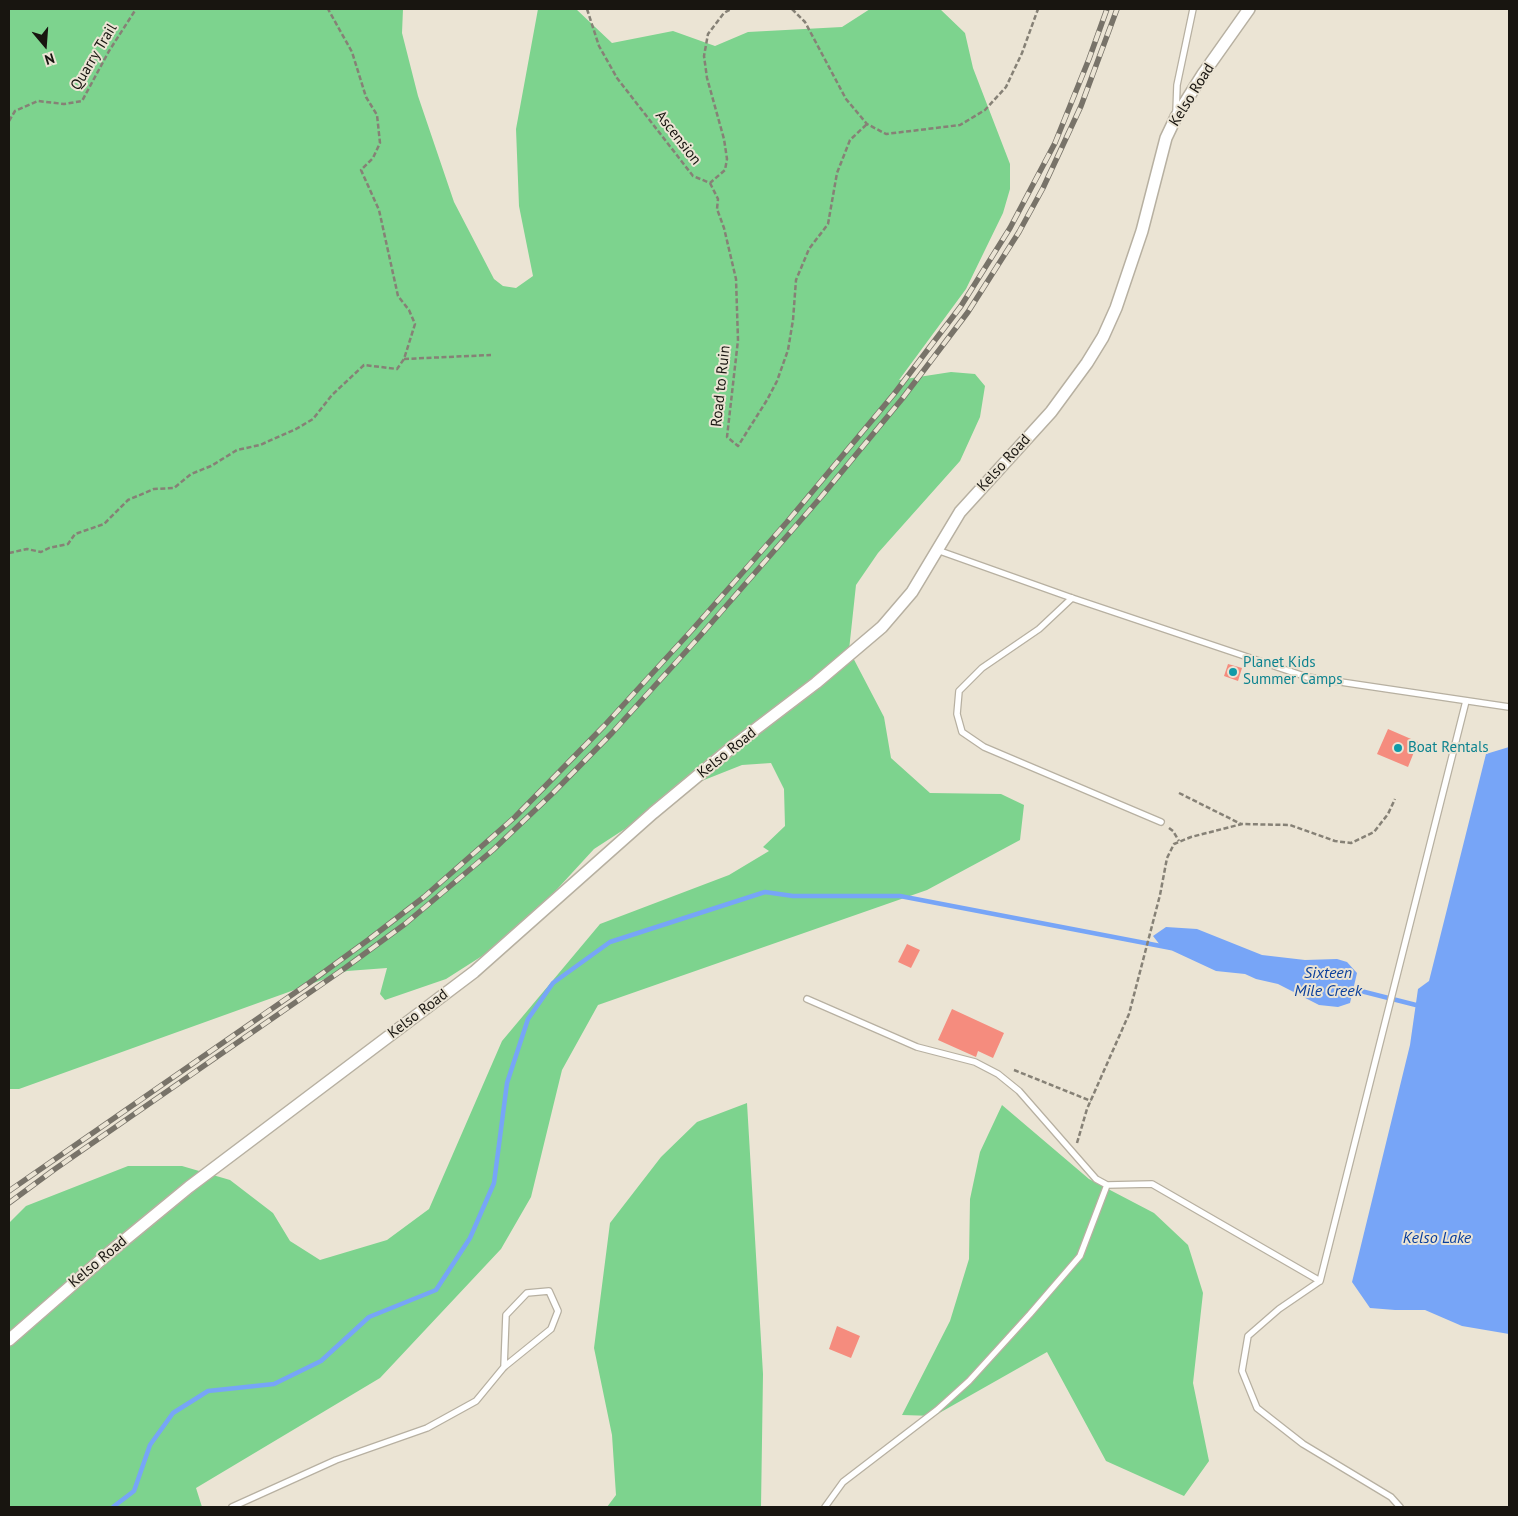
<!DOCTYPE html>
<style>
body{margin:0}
#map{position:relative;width:1518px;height:1516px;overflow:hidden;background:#ebe4d4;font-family:"PT Sans",sans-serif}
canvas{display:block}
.frame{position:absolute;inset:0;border:10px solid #181510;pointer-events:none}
.north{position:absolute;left:20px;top:20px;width:50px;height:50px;-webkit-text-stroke:4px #ebe4d4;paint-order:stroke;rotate:162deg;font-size:14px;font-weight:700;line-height:20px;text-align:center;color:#181510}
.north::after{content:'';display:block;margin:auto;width:18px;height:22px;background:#181510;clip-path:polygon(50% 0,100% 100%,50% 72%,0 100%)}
</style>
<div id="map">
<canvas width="1518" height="1516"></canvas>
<div class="frame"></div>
<div class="north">N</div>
</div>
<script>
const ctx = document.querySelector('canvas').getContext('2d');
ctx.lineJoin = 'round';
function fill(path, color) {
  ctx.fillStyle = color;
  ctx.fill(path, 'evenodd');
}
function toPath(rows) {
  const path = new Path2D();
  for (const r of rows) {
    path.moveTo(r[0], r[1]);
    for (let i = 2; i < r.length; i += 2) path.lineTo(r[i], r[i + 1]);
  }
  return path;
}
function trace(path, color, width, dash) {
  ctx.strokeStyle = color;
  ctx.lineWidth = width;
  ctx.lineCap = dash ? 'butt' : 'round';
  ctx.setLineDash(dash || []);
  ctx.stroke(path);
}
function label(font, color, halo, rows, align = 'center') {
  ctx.font = font + ' "PT Sans",sans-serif';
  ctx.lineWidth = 4;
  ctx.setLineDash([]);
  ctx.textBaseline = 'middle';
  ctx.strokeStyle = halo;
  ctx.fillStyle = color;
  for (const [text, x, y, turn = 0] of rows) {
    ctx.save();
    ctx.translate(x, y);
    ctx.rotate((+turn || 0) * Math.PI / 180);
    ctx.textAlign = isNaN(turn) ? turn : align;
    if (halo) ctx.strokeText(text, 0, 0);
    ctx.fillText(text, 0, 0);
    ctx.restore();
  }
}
const green = toPath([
 [9,9,403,9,402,33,418,96,454,202,494,279,503,286,516,288,533,276,519,206,516,129,538,9,576,9,612,43,673,31,715,46,748,32,842,27,870,9,940,9,965,33,973,68,1010,164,1010,189,1003,213,966,289,899,380,951,372,975,374,985,386,980,417,960,461,878,553,856,585,849,650,884,717,891,758,930,793,1001,794,1024,805,1020,840,927,890,598,1005,562,1070,531,1197,501,1249,380,1378,196,1488,202,1507,9,1507,9,1223,26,1206,128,1166,182,1166,230,1180,273,1213,290,1241,320,1260,387,1240,429,1209,502,1041,600,924,729,875,769,851,763,847,785,826,784,789,771,763,742,765,694,784,594,849,515,935,446,979,385,1000,380,994,387,968,347,971,19,1089,9,1089],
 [747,1103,763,1374,761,1507,607,1507,616,1495,612,1435,594,1348,610,1223,661,1157,697,1122],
 [1002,1105,1089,1179,1154,1213,1188,1245,1203,1293,1193,1383,1209,1461,1184,1496,1106,1461,1047,1352,934,1416,902,1415,950,1321,969,1259,970,1199,980,1152]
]);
const water = toPath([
 [1509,747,1509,1334,1462,1326,1425,1310,1395,1310,1370,1308,1352,1282,1410,1045,1418,989,1429,981,1486,754],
 [1166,927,1197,929,1262,955,1305,960,1337,959,1347,962,1357,973,1350,1003,1338,1007,1319,1005,1278,984,1256,979,1245,974,1216,971,1160,945,1153,936]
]);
const stream = toPath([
 [1349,988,1416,1005],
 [113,1507,134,1491,150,1445,173,1413,208,1391,274,1384,321,1361,369,1317,436,1290,470,1238,494,1183,507,1083,528,1019,553,983,610,942,765,892,793,896,900,896,1171,948]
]);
const building = toPath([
 [1228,664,1242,668,1238,681,1224,676],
 [1388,729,1418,742,1408,767,1377,754],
 [907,944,920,950,911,968,898,962],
 [952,1009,1004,1033,993,1058,978,1051,976,1057,938,1040],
 [837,1326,860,1336,851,1358,829,1349]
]);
const path = toPath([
 [587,9,599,46,617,78,693,176,710,183,725,170,727,159,724,139,707,78,704,56,708,34,724,13,731,9],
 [792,9,805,22,846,99,867,124,886,134,960,125,985,110,1006,87,1022,53,1038,9],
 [9,121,15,111,38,101,64,104,82,101,109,51,136,9],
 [710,183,718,199,717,209,724,228,736,279,738,340,727,437,738,446,767,400,777,381,788,350,793,320,796,280,809,249,828,224,837,173,850,140,867,124],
 [404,359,491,355],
 [9,553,27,549,41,552,49,548,68,544,75,534,104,524,128,500,154,489,174,488,191,474,211,466,237,450,260,445,296,429,313,419,332,395,364,365,397,369,404,359,415,324,409,310,398,296,379,210,361,170,373,158,380,143,377,115,366,97,352,52,328,9],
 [1179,793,1241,824],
 [1169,828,1173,831,1179,841],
 [1014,1070,1091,1101],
 [1077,1143,1087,1109,1129,1014,1160,895,1167,858,1174,844,1191,837,1242,824,1290,825,1335,841,1351,843,1374,832,1388,814,1395,799]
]);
const lane = toPath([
 [1176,112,1177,85,1193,9],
 [937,550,1072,598,1307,677,1509,707],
 [1072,598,1039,629,982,668,959,691,957,714,962,732,984,747,1161,822],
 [807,999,917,1047,975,1062,998,1074,1019,1091,1096,1179,1107,1185],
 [232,1507,336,1460,427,1428,476,1401,504,1367,551,1329,558,1311,549,1291,527,1293,506,1315,504,1367],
 [825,1507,843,1482,937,1410,969,1381,1030,1314,1080,1256,1107,1185,1152,1184,1320,1281],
 [1400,1507,1391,1497,1303,1444,1257,1408,1242,1371,1248,1336,1279,1309,1320,1281,1466,701]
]);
const street = toPath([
 [9,1340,110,1252,189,1187,474,972,653,813,736,744,816,683,882,627,912,592,960,512,1051,412,1087,363,1103,337,1116,308,1142,231,1166,138,1176,117,1203,74,1249,9]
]);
const rail = toPath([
 [9,1191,309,983,368,940,424,897,515,817,604,726,692,630,787,522,894,394,961,306,1010,228,1055,143,1089,59,1107,9],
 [9,1203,55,1169,345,968,405,924,493,850,553,793,612,733,700,636,821,497,902,399,968,312,1019,232,1043,188,1081,106,1117,9]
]);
const markers = [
 [1233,672,5,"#0f9aa8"],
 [1398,748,5,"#0f9aa8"]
];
const streetNames = [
 ["Quarry Trail",94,57,-59],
 ["Kelso Road",1192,95,-58],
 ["Ascension",678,138,52],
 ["Road to Ruin",721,386,-84],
 ["Kelso Road",1004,463,-48],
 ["Kelso Road",727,753,-39],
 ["Kelso Road",418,1014,-37],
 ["Kelso Road",98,1262,-40]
];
const cultureNames = [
 ["Planet Kids",1243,663],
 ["Summer Camps",1243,680],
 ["Boat Rentals",1408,748]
];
const waterNames = [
 ["Sixteen",1328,973],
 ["Mile Creek",1328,991],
 ["Kelso Lake",1437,1238]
];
fill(green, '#7dd38e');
fill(water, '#77a5f7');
trace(stream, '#77a5f7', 4.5);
fill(building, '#f58c7e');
trace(lane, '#b7b0a1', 8);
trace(street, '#b7b0a1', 14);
trace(path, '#868176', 2.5, [5, 2.5]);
trace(lane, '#fff', 5.5);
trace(street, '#fff', 11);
trace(rail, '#787369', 5.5);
trace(rail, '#ebe4d4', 4, [11]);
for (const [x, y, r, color] of markers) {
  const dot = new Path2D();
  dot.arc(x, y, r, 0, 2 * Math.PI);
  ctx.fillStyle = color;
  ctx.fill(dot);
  trace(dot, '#ebe4d4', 2);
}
label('15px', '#181510', '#ebe4d4', streetNames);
label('15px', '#0d838f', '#ebe4d4', cultureNames, 'left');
label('italic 16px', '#0a3f9b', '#ebe4d4', waterNames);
</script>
